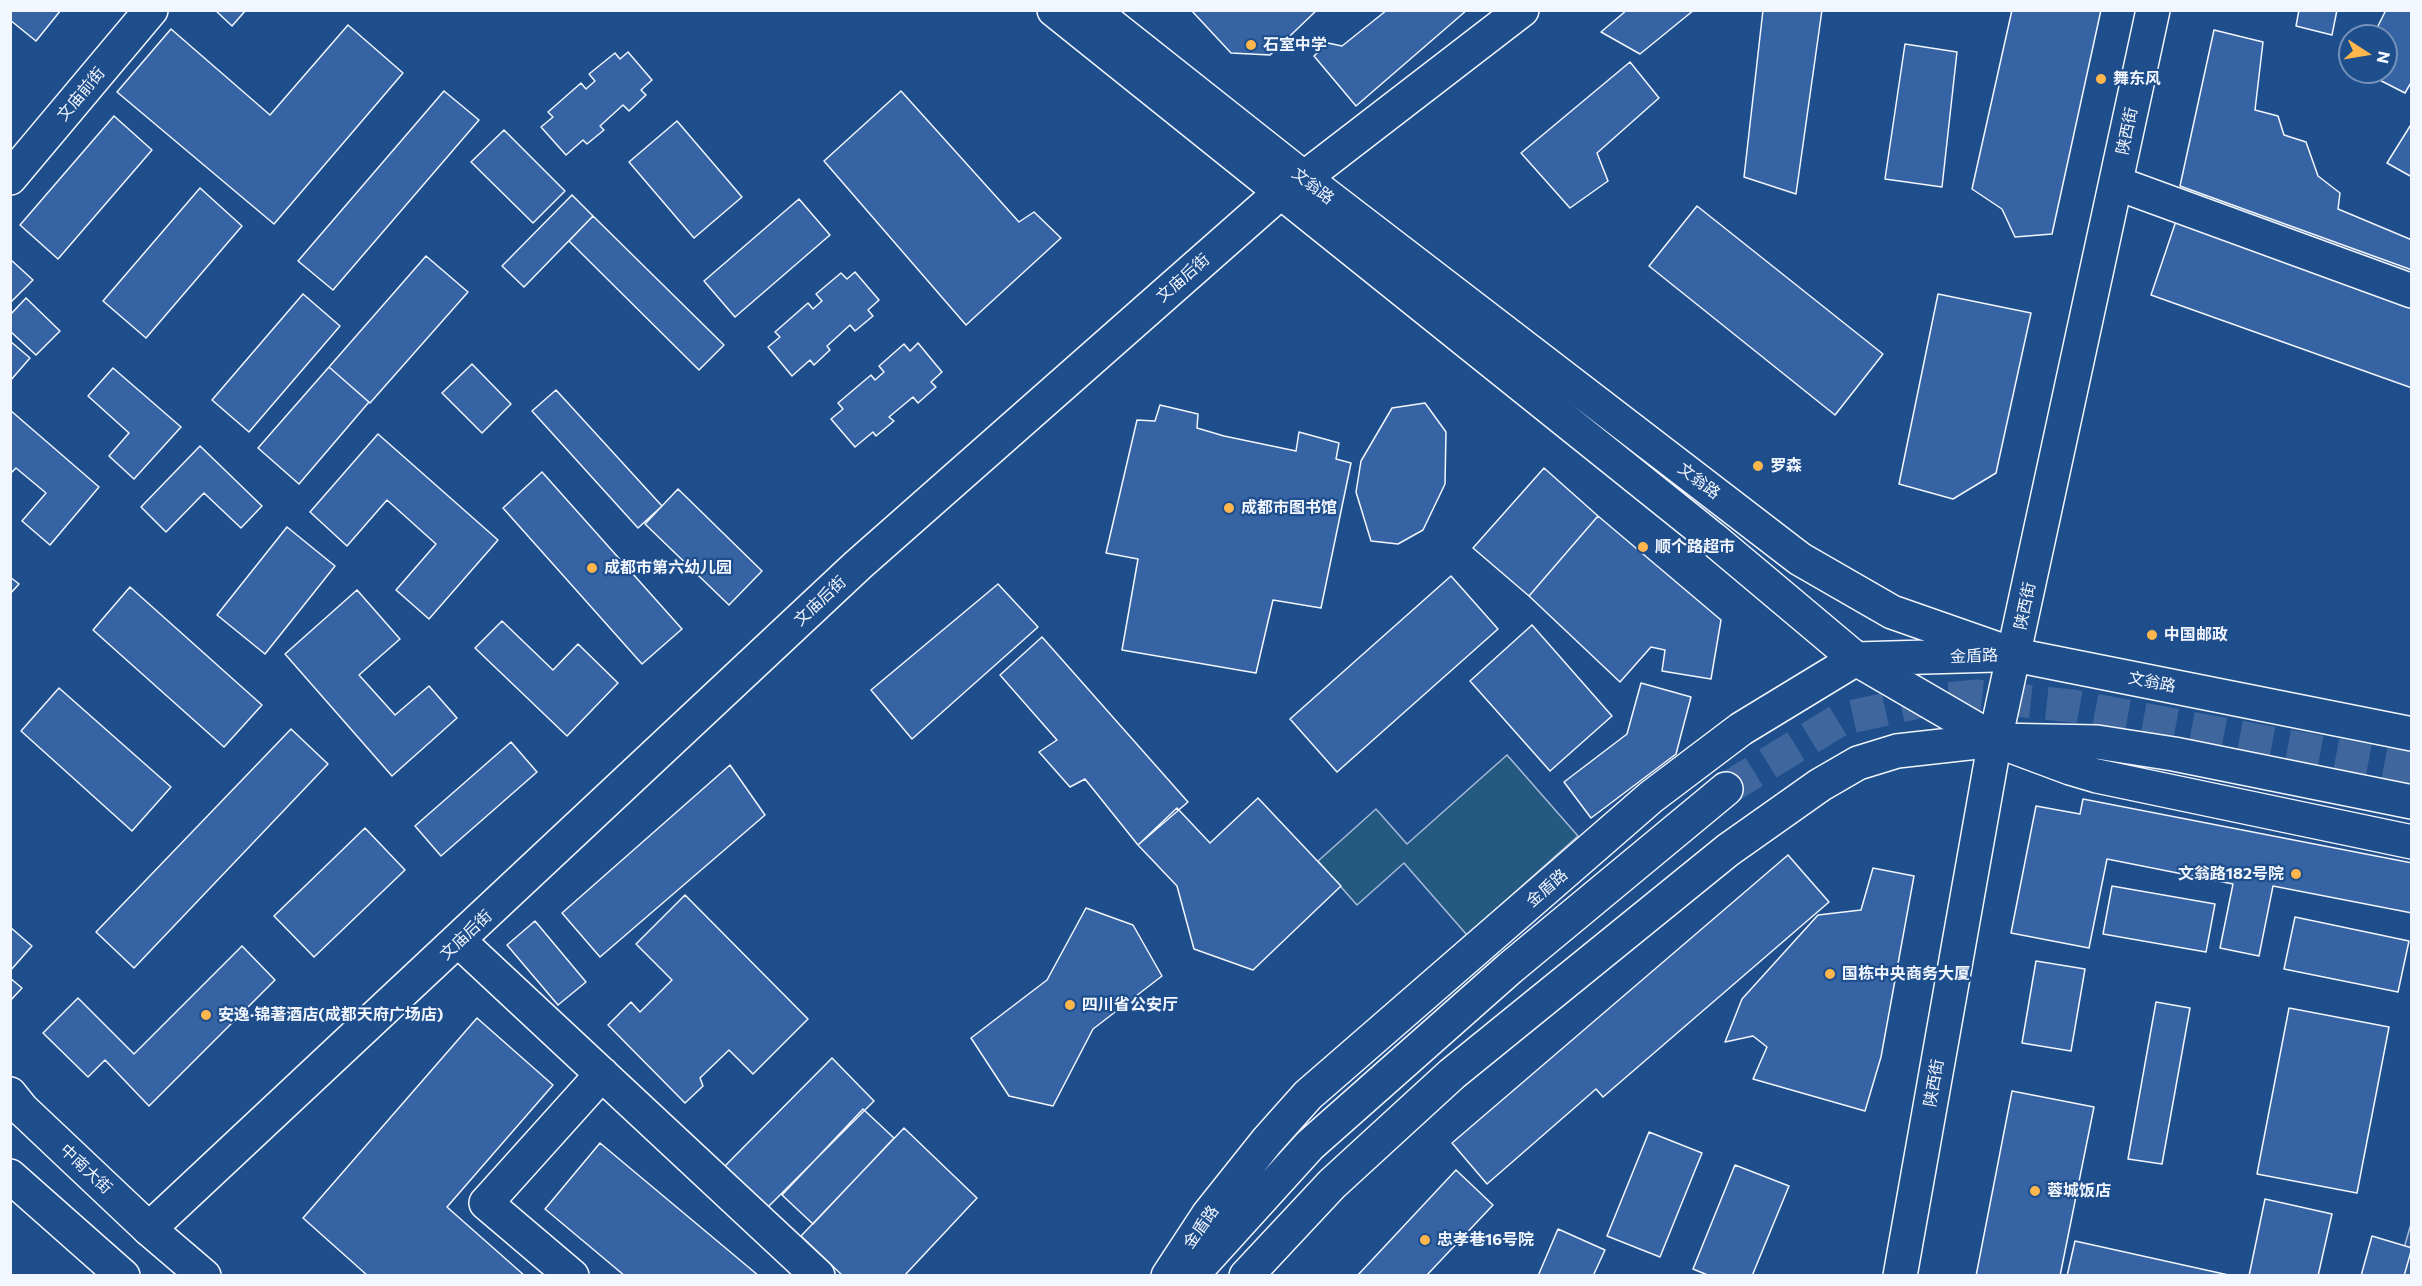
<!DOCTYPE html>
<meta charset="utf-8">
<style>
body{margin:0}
#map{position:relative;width:2422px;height:1286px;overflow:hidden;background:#1f4e8c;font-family:Commissioner,sans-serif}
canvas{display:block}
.frame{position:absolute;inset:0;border:12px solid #f2f6ff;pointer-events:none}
.north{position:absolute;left:2338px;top:24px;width:60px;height:60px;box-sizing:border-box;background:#1f4e8c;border:2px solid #7391ba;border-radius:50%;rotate:102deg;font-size:16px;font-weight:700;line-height:24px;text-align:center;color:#f2f6ff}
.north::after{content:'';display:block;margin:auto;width:21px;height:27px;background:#ffb74d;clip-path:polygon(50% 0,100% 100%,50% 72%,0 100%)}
</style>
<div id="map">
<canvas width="2422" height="1286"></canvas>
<div class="frame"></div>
<div class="north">N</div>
</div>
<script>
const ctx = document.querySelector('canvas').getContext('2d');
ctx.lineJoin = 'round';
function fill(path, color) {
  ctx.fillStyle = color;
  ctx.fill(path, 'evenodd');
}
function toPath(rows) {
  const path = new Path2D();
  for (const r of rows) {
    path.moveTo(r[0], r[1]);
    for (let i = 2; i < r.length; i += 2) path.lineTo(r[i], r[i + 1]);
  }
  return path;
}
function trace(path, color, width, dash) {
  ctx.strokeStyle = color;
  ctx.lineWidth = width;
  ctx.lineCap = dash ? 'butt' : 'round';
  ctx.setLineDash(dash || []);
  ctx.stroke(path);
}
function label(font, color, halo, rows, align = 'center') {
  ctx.font = font + ' Commissioner,"Noto Sans SC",sans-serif';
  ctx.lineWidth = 4.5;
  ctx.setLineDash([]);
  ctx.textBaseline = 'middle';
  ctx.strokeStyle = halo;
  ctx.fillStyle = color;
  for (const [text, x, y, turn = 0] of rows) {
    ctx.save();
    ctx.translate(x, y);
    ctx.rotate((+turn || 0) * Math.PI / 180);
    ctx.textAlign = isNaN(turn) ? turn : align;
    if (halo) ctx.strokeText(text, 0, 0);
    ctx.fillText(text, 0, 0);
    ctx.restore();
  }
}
const green = toPath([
 [1507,755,1578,836,1467,935,1404,863,1357,905,1318,861,1376,809,1407,844,1507,755]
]);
const parking = toPath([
 [2411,1224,2411,1275,2396,1275,2411,1224]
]);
const building = toPath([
 [10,10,61,10,36,41,10,20,10,10],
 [215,10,246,10,232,26,215,10],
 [1191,10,1317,10,1270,55,1231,53,1191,10],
 [1387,10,1467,10,1356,106,1314,56,1328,43,1342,46,1387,10],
 [1627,10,1694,10,1640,54,1601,32,1627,10],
 [1763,10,1822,10,1796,194,1744,177,1763,10],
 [2012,10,2101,10,2052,234,2015,237,2002,209,1972,189,2012,10],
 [2299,10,2337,10,2332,35,2296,26,2299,10],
 [2386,10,2412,10,2412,81,2405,93,2364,72,2386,72,2386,36,2373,36,2386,10],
 [348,25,403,73,274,224,117,92,171,29,270,115,348,25],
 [2214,30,2263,42,2255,110,2278,116,2284,135,2306,142,2318,176,2340,193,2338,209,2412,240,2412,270,2180,186,2214,30],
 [1905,44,1957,52,1942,187,1885,179,1905,44],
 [628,52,652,80,641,90,646,95,629,111,623,105,600,126,604,130,587,144,583,140,566,155,541,127,553,117,548,112,581,83,586,89,595,81,589,74,615,53,620,59,628,52],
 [1630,62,1659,98,1597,153,1608,181,1570,208,1521,153,1630,62],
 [444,91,479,120,333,290,298,261,444,91],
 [901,91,1019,222,1034,212,1061,238,966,325,824,161,901,91],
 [114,116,152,150,58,259,20,225,114,116],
 [677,121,742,197,694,238,629,162,677,121],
 [2412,123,2412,177,2387,163,2412,123],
 [504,130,565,191,533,223,471,162,504,130],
 [200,188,242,226,146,338,103,301,200,188],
 [572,195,593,216,524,287,502,266,572,195],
 [799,199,830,235,735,317,704,281,799,199],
 [1697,206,1883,354,1835,415,1649,266,1697,206],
 [593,216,724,345,699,370,569,241,593,216],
 [2176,221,2412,305,2412,388,2151,295,2176,221],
 [426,256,468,292,370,403,329,367,426,256],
 [10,259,33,280,10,303,10,259],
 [855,272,879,300,868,310,873,316,855,331,850,325,827,346,830,350,814,365,810,360,792,376,768,347,780,337,775,332,808,303,813,309,822,301,816,294,841,273,847,279,855,272],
 [303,294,340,326,249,432,212,400,303,294],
 [1938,294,2031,313,1996,473,1953,499,1899,484,1938,294],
 [26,298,60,331,36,355,10,331,10,315,26,298],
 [10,341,30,358,10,381,10,341],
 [918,343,942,372,931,382,936,387,918,403,913,397,889,417,894,421,876,436,873,432,855,447,831,419,843,409,838,403,871,375,875,380,884,372,879,366,904,344,910,351,918,343],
 [472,364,511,404,482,433,442,393,472,364],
 [329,367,369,402,299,484,258,448,329,367],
 [113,368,181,427,134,479,109,456,129,433,88,396,113,368],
 [556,390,662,506,638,528,532,411,556,390],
 [1425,403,1446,432,1445,484,1423,530,1398,544,1371,541,1356,492,1361,461,1392,408,1425,403],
 [1160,405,1198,414,1197,428,1224,436,1296,451,1299,432,1339,443,1336,459,1351,463,1321,608,1273,600,1256,673,1122,650,1138,559,1106,553,1137,420,1155,421,1160,405],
 [10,410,99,487,50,545,22,521,46,493,16,468,10,474,10,410],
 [378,434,498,540,429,619,396,590,436,544,387,500,347,546,310,512,378,434],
 [200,446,262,506,241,528,204,493,166,532,141,507,200,446],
 [1544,468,1598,516,1529,596,1473,548,1544,468],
 [542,472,682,629,642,664,503,508,542,472],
 [678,489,762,571,729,605,645,524,678,489],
 [1598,516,1721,620,1711,679,1662,671,1665,650,1651,647,1620,682,1529,596,1598,516],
 [287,527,335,566,265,654,217,615,287,527],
 [1451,576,1498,629,1337,772,1290,719,1451,576],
 [10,577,19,584,10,594,10,577],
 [998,584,1038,627,912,739,871,690,998,584],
 [130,587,262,705,224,747,93,630,130,587],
 [357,590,400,639,359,675,395,715,429,686,457,718,392,776,285,654,357,590],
 [502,621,553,670,578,644,618,683,567,736,475,648,502,621],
 [1532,625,1612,716,1550,771,1470,681,1532,625],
 [1042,637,1188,802,1138,845,1085,779,1070,787,1039,752,1057,740,1000,675,1042,637],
 [1641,683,1691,697,1676,754,1591,818,1564,782,1627,734,1641,683],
 [59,688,171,787,132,831,21,731,59,688],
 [291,729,328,764,134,968,96,932,291,729],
 [511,742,537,772,441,856,415,826,511,742],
 [730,765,765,815,600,957,562,913,730,765],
 [1258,798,1341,886,1253,970,1194,949,1177,886,1138,845,1177,808,1210,843,1258,798],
 [2083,799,2412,863,2412,913,2273,886,2259,956,2220,948,2233,884,2107,859,2089,948,2011,933,2036,806,2080,814,2083,799],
 [365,828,405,870,314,957,274,916,365,828],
 [1788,855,1829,902,1603,1097,1596,1089,1487,1184,1452,1143,1788,855],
 [1873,868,1914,876,1881,1057,1865,1111,1753,1079,1767,1047,1753,1036,1725,1042,1742,999,1818,915,1861,910,1873,868],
 [2112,886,2215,904,2206,952,2103,934,2112,886],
 [685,895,808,1019,753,1074,729,1050,700,1078,703,1086,685,1103,608,1025,631,1002,640,1012,672,980,636,944,685,895],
 [1086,908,1133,925,1162,976,1093,1029,1053,1106,1009,1096,971,1038,1047,980,1086,908],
 [2295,917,2409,941,2398,992,2284,969,2295,917],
 [535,921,586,982,558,1005,507,945,535,921],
 [10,927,32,946,10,971,10,927],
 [242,946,275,980,149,1106,105,1060,88,1077,43,1033,78,998,134,1054,242,946],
 [2036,961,2085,969,2071,1051,2022,1043,2036,961],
 [10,978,22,988,10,1001,10,978],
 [2156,1002,2190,1008,2162,1164,2128,1159,2156,1002],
 [2289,1008,2389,1027,2357,1193,2257,1174,2289,1008],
 [477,1018,553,1085,447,1207,525,1276,368,1276,303,1218,477,1018],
 [832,1058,874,1101,761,1214,719,1172,832,1058],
 [2012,1091,2094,1107,2060,1276,1976,1276,2012,1091],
 [863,1109,894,1138,813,1224,782,1195,863,1109],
 [904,1128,977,1198,904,1276,843,1276,801,1236,904,1128],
 [1649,1132,1702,1153,1660,1257,1607,1236,1649,1132],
 [600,1143,759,1276,625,1276,545,1209,600,1143],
 [1735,1165,1789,1186,1752,1276,1710,1276,1693,1269,1735,1165],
 [1456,1170,1493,1205,1426,1276,1357,1276,1456,1170],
 [2265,1199,2332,1214,2318,1276,2249,1276,2265,1199],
 [1558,1229,1605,1250,1593,1276,1538,1276,1558,1229],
 [2372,1236,2412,1248,2404,1276,2361,1276,2372,1236],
 [2075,1241,2233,1276,2067,1276,2075,1241]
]);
const majorTunnel = toPath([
 [1726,789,1841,719,1923,701,1977,696,2072,706,2412,769]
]);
const minor = toPath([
 [10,178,151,10],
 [2116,183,2412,291],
 [459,941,818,1276],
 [149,1229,858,565,1282,191,1304,178,1522,10],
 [572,1276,486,1203,602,1074],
 [1900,1276,1995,740,2153,10]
]);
const major = toPath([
 [1054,10,1712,538,1856,659,1995,740,2070,768,2097,776,2412,842],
 [1092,10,1304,178,1800,559,1892,612,2015,655,2412,734],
 [10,1094,22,1109,149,1229,204,1276],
 [10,1176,123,1276],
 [1168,1276,1208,1215,1267,1141,1308,1095,1651,797,1741,729,1856,659,1995,655],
 [1191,1276,1310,1145,1510,968,1726,789],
 [1246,1276,1332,1184,1452,1074,1728,850,1820,785,1858,763,1897,751,1995,740,2097,742,2174,754,2412,802]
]);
const markers = [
 [1251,45,6,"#ffb74d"],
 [2101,79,6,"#ffb74d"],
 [1758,466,6,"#ffb74d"],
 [1229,508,6,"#ffb74d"],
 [1643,547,6,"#ffb74d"],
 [592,568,6,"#ffb74d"],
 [2152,635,6,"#ffb74d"],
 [2296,874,6,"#ffb74d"],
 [1830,974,6,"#ffb74d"],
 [1070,1005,6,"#ffb74d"],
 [206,1015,6,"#ffb74d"],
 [2035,1191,6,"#ffb74d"],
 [1425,1240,6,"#ffb74d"]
];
const poiNames = [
 ["石室中学",1263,45],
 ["舞东风",2113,79],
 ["罗森",1770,466],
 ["成都市图书馆",1241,508],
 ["顺个路超市",1655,547],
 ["成都市第六幼儿园",604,568],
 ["中国邮政",2164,635],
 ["文翁路182号院",2284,874,"right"],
 ["国栋中央商务大厦",1842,974],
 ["四川省公安厅",1082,1005],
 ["安逸·锦著酒店(成都天府广场店)",218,1015],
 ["蓉城饭店",2047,1191],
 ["忠孝巷16号院",1437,1240]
];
const streetNames = [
 ["文庙前街",81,94,-50],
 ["陕西街",2127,131,-78],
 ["文翁路",1313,186,38],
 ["文庙后街",1183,278,-41],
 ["文翁路",1699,481,37],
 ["文庙后街",820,601,-43],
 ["陕西街",2025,606,-78],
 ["金盾路",1974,656,-2],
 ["文翁路",2152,682,11],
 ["金盾路",1547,888,-41],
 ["文庙后街",466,935,-43],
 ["陕西街",1934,1083,-80],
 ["中南大街",86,1169,43],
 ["金盾路",1201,1227,-55]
];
fill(green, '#245a82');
trace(green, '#a8bbd7', 1.5);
fill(parking, '#305b95');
trace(parking, '#a8bbd7', 1.5);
fill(building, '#3563a3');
trace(building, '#f2f6ff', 1.5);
trace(majorTunnel, '#3f679d', 33, [33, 16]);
trace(minor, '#f2f6ff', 36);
trace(major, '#f2f6ff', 36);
trace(minor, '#1f4e8c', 33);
trace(major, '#1f4e8c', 33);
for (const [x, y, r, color] of markers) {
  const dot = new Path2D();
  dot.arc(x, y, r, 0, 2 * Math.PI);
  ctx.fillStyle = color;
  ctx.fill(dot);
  trace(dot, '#1f4e8c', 2);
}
label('bold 16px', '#f2f6ff', '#1f4e8c', poiNames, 'left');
label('16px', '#f2f6ff', '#1f4e8c', streetNames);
</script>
